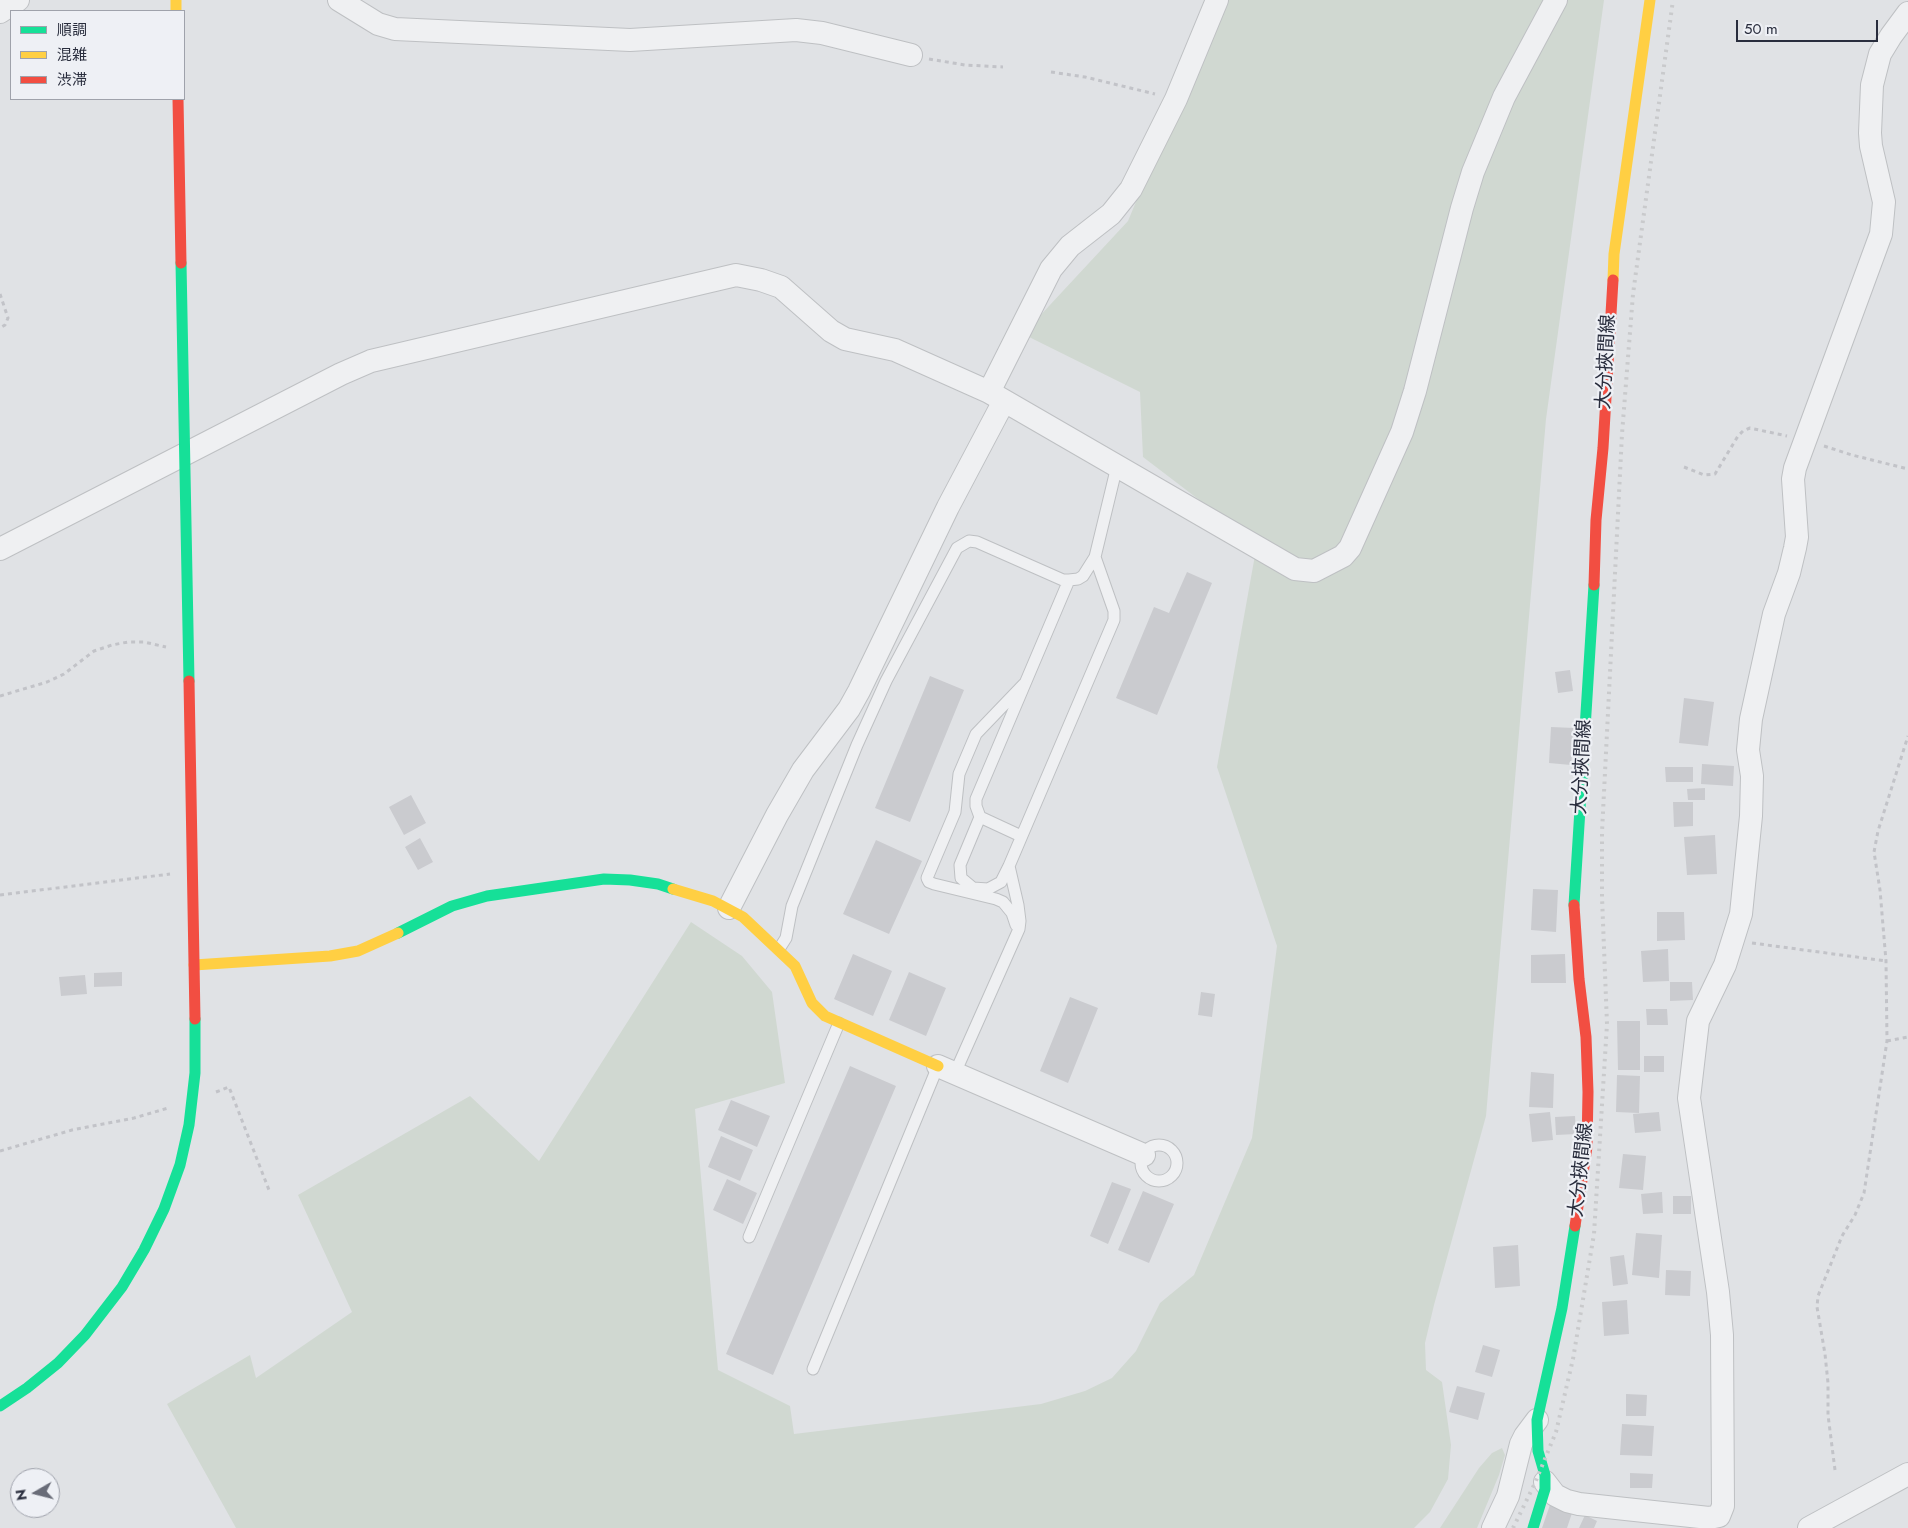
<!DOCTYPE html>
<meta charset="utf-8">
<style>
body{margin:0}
#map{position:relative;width:1908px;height:1528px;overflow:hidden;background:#e0e2e5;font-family:Jost,"Noto Sans JP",sans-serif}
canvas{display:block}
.legend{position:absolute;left:10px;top:10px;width:175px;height:90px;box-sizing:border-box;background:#eef0f5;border:1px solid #9fa2ab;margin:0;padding:6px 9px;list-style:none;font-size:15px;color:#292d3d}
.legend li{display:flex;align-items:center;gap:10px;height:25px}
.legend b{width:25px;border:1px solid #9fa2ab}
.north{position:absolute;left:10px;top:1468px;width:50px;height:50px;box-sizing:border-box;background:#eef0f5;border:1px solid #9fa2ab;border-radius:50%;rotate:262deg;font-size:14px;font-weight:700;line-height:20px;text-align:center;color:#292d3d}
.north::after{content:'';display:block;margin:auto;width:18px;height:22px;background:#696c78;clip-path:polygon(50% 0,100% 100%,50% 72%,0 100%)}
.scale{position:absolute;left:1736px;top:20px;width:142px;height:22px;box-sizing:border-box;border:2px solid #292d3d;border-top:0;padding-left:6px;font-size:15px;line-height:18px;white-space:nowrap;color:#292d3d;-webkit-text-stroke:4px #eef0f5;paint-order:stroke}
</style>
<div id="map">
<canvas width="1908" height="1528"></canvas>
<ul class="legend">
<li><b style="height:6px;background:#16e098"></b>順調</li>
<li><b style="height:6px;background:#ffcf43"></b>混雑</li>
<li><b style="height:6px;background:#f24e42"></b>渋滞</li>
</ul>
<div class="north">N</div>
<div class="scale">50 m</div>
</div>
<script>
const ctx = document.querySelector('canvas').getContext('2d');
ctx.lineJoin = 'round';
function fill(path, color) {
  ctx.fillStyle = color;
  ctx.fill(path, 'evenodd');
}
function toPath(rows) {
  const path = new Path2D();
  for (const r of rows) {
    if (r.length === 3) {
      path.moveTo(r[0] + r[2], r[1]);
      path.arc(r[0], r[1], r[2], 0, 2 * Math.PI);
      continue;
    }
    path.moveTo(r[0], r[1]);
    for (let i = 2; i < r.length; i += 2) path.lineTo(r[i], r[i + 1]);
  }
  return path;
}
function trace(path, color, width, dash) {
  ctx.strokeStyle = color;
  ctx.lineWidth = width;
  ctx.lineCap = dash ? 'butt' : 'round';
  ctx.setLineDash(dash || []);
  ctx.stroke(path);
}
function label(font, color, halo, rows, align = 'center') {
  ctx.font = font + ' Jost,"Noto Sans JP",sans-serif';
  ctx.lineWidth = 4.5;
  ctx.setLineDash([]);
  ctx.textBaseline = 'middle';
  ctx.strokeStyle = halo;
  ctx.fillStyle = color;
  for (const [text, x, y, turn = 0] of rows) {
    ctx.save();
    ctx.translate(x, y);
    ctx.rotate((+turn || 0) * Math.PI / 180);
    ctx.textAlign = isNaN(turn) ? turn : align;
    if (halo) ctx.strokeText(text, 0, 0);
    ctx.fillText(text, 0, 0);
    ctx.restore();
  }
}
const green = toPath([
 [1205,0,1604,0,1546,419,1486,1116,1434,1305,1425,1343,1426,1370,1442,1382,1451,1445,1448,1479,1430,1512,1414,1528,236,1528,167,1404,250,1355,256,1378,352,1312,298,1195,470,1096,539,1161,691,922,742,956,772,992,785,1083,695,1109,718,1370,790,1406,794,1434,1041,1404,1085,1391,1112,1378,1136,1351,1160,1303,1194,1275,1252,1138,1277,946,1217,767,1257,544,1143,457,1140,392,1023,334,1128,221,1167,127],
 [1502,1448,1505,1455,1499,1475,1477,1528,1440,1528,1479,1468,1492,1453]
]);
const building = toPath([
 [1187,572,1212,583,1157,715,1116,698,1154,607,1169,613],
 [1570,670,1573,691,1558,693,1555,672],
 [930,676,964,690,910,822,875,808],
 [1684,698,1714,702,1708,746,1679,743],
 [1551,727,1574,728,1571,765,1549,763],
 [1702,764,1734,766,1733,786,1701,784],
 [1665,767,1693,767,1693,782,1666,782],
 [1705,788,1705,800,1688,800,1687,789],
 [411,795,426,823,404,835,389,807],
 [1673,802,1693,802,1693,826,1674,827],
 [1715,835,1717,874,1687,875,1684,837],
 [420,838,433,862,418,870,405,847],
 [876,840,922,861,889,934,843,914],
 [1533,889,1558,890,1556,932,1531,930],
 [1657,912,1684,912,1685,940,1657,941],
 [1668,949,1669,981,1643,982,1641,951],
 [853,954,892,971,873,1016,834,999],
 [1565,954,1566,983,1531,983,1531,955],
 [122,972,122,986,94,987,94,973],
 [909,972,946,988,926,1036,889,1020],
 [85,975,87,994,61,996,59,977],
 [1670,982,1692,982,1693,1000,1670,1001],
 [1201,992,1215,994,1212,1017,1198,1015],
 [1070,997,1098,1008,1068,1083,1040,1071],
 [1646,1009,1667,1009,1668,1025,1647,1025],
 [1617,1021,1640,1021,1640,1070,1618,1070],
 [1644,1056,1664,1056,1664,1072,1644,1072],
 [850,1066,896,1086,773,1375,726,1354],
 [1531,1072,1554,1074,1553,1108,1529,1107],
 [1617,1075,1640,1076,1639,1113,1616,1112],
 [731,1100,770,1116,757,1147,718,1130],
 [1550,1112,1553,1140,1532,1142,1529,1114],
 [1659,1112,1661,1131,1635,1133,1633,1114],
 [1575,1116,1576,1134,1556,1135,1555,1117],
 [721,1136,753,1150,740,1181,708,1167],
 [1623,1154,1646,1156,1643,1190,1619,1188],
 [727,1179,757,1193,743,1224,713,1210],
 [1112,1182,1131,1189,1108,1244,1090,1236],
 [1143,1191,1174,1204,1149,1263,1118,1250],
 [1662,1192,1663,1213,1643,1214,1641,1194],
 [1673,1196,1691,1196,1691,1214,1673,1214],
 [1636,1233,1662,1235,1659,1278,1632,1275],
 [1518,1245,1520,1286,1495,1288,1493,1247],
 [1624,1255,1628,1284,1613,1286,1610,1257],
 [1666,1270,1691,1271,1690,1296,1665,1295],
 [1627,1300,1629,1334,1604,1336,1602,1302],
 [1483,1345,1500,1350,1492,1377,1475,1372],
 [1457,1386,1485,1393,1478,1420,1449,1412],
 [1626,1394,1647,1395,1646,1416,1626,1416],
 [1622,1424,1654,1426,1652,1456,1620,1455],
 [1630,1473,1653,1474,1652,1488,1630,1488],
 [1551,1502,1573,1510,1567,1528,1542,1528],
 [1585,1515,1597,1521,1594,1528,1579,1528]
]);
const path = toPath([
 [929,59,965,65,1003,67],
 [1051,72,1085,77,1155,94],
 [0,294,8,318,5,325,0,328],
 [1824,446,1852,455,1908,469],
 [1684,467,1704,475,1715,474,1738,436,1743,431,1750,428,1787,436],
 [0,696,47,682,64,674,94,651,112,645,128,642,144,642,166,647],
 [0,895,170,874],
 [1752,943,1886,961],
 [1887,1041,1908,1037],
 [216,1092,229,1087,269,1190],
 [0,1151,72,1130,134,1118,168,1108],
 [1835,1470,1828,1415,1828,1383,1825,1354,1817,1307,1818,1296,1842,1236,1855,1215,1864,1193,1887,1041,1886,961,1880,890,1874,852,1878,831,1908,736]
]);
const lane = toPath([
 [980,817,960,865,961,878,973,888,988,889,1001,882,1009,866],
 [1021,836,980,817,976,806,976,799,1069,580],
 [1016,925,1012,913,1003,902,996,899,934,884,929,882,927,878,955,812,959,774,976,734,1024,684],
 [779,949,786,938,792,906,857,745,886,681,957,548,969,541,977,542,1063,580,1069,580,1078,579,1083,576,1095,557],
 [955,1073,1019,929,1020,921,1018,905,1009,866,1114,620,1114,611,1095,557,1117,466],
 [1159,1163,18],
 [749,1237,839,1023],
 [813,1369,938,1066]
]);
const street = toPath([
 [339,0,378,24,395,29,630,40,796,30,822,33,911,55],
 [1217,0,1176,99,1131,189,1111,214,1070,246,1051,269,989,392,1295,569,1314,571,1343,556,1350,548,1402,432,1415,391,1462,208,1473,172,1504,97,1556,0],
 [0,12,18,0],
 [0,549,341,374,371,361,736,275,761,280,781,287,831,331,845,339,895,350,989,392],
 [729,908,777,815,803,770,849,709,859,691,948,507,1004,401],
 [938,1066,1144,1155],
 [1545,1482,1555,1495,1567,1501,1579,1504,1709,1518,1719,1516,1723,1506,1722,1335,1718,1292,1689,1098,1698,1021,1725,965,1741,914,1751,816,1752,776,1748,750,1751,719,1774,614,1789,573,1795,548,1797,537,1793,479,1795,468,1881,234,1884,202,1871,146,1870,133,1872,85,1880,54,1891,36,1908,13],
 [1493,1528,1508,1496,1521,1444,1525,1436,1537,1420],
 [1809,1528,1908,1474]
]);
const fast = toPath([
 [181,263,189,681],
 [1574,905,1594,585],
 [398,933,452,906,487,896,604,879,630,880,658,884,673,889],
 [0,1406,27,1388,58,1363,85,1335,122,1287,144,1250,164,1209,180,1165,189,1125,195,1073,195,1019],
 [1533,1528,1545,1489,1545,1475,1538,1451,1537,1420,1562,1308,1575,1226]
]);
const slow = toPath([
 [176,0,176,11],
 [1613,280,1614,254,1650,0],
 [673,889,713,901,743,917,795,966,812,1003,825,1016,938,1066],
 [194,965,330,956,358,951,398,933]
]);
const jam = toPath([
 [178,99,181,263],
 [1594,585,1596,520,1603,448,1613,280],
 [189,681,195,1019],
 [1574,905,1579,979,1586,1037,1588,1092,1587,1147,1575,1226]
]);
const rail = toPath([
 [1513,1528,1535,1483,1556,1432,1573,1359,1594,1234,1607,1024,1602,897,1602,832,1622,434,1633,294,1673,0]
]);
const streetNames = [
 ["大分挾間線",1607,362,-87],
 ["大分挾間線",1583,767,-87],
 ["大分挾間線",1582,1170,-84]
];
fill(green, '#d0d8d1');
fill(building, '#cacbcf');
trace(lane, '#bec0c3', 13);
trace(street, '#bec0c3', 24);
trace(path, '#c2c3c8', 3, [4, 4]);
trace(lane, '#eff0f2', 11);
trace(street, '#eff0f2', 22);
trace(fast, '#16e098', 11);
trace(slow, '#ffcf43', 11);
trace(jam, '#f24e42', 11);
trace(rail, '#c9cacc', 4, [2.5, 5]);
label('19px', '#292d3d', '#eef0f5', streetNames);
</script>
